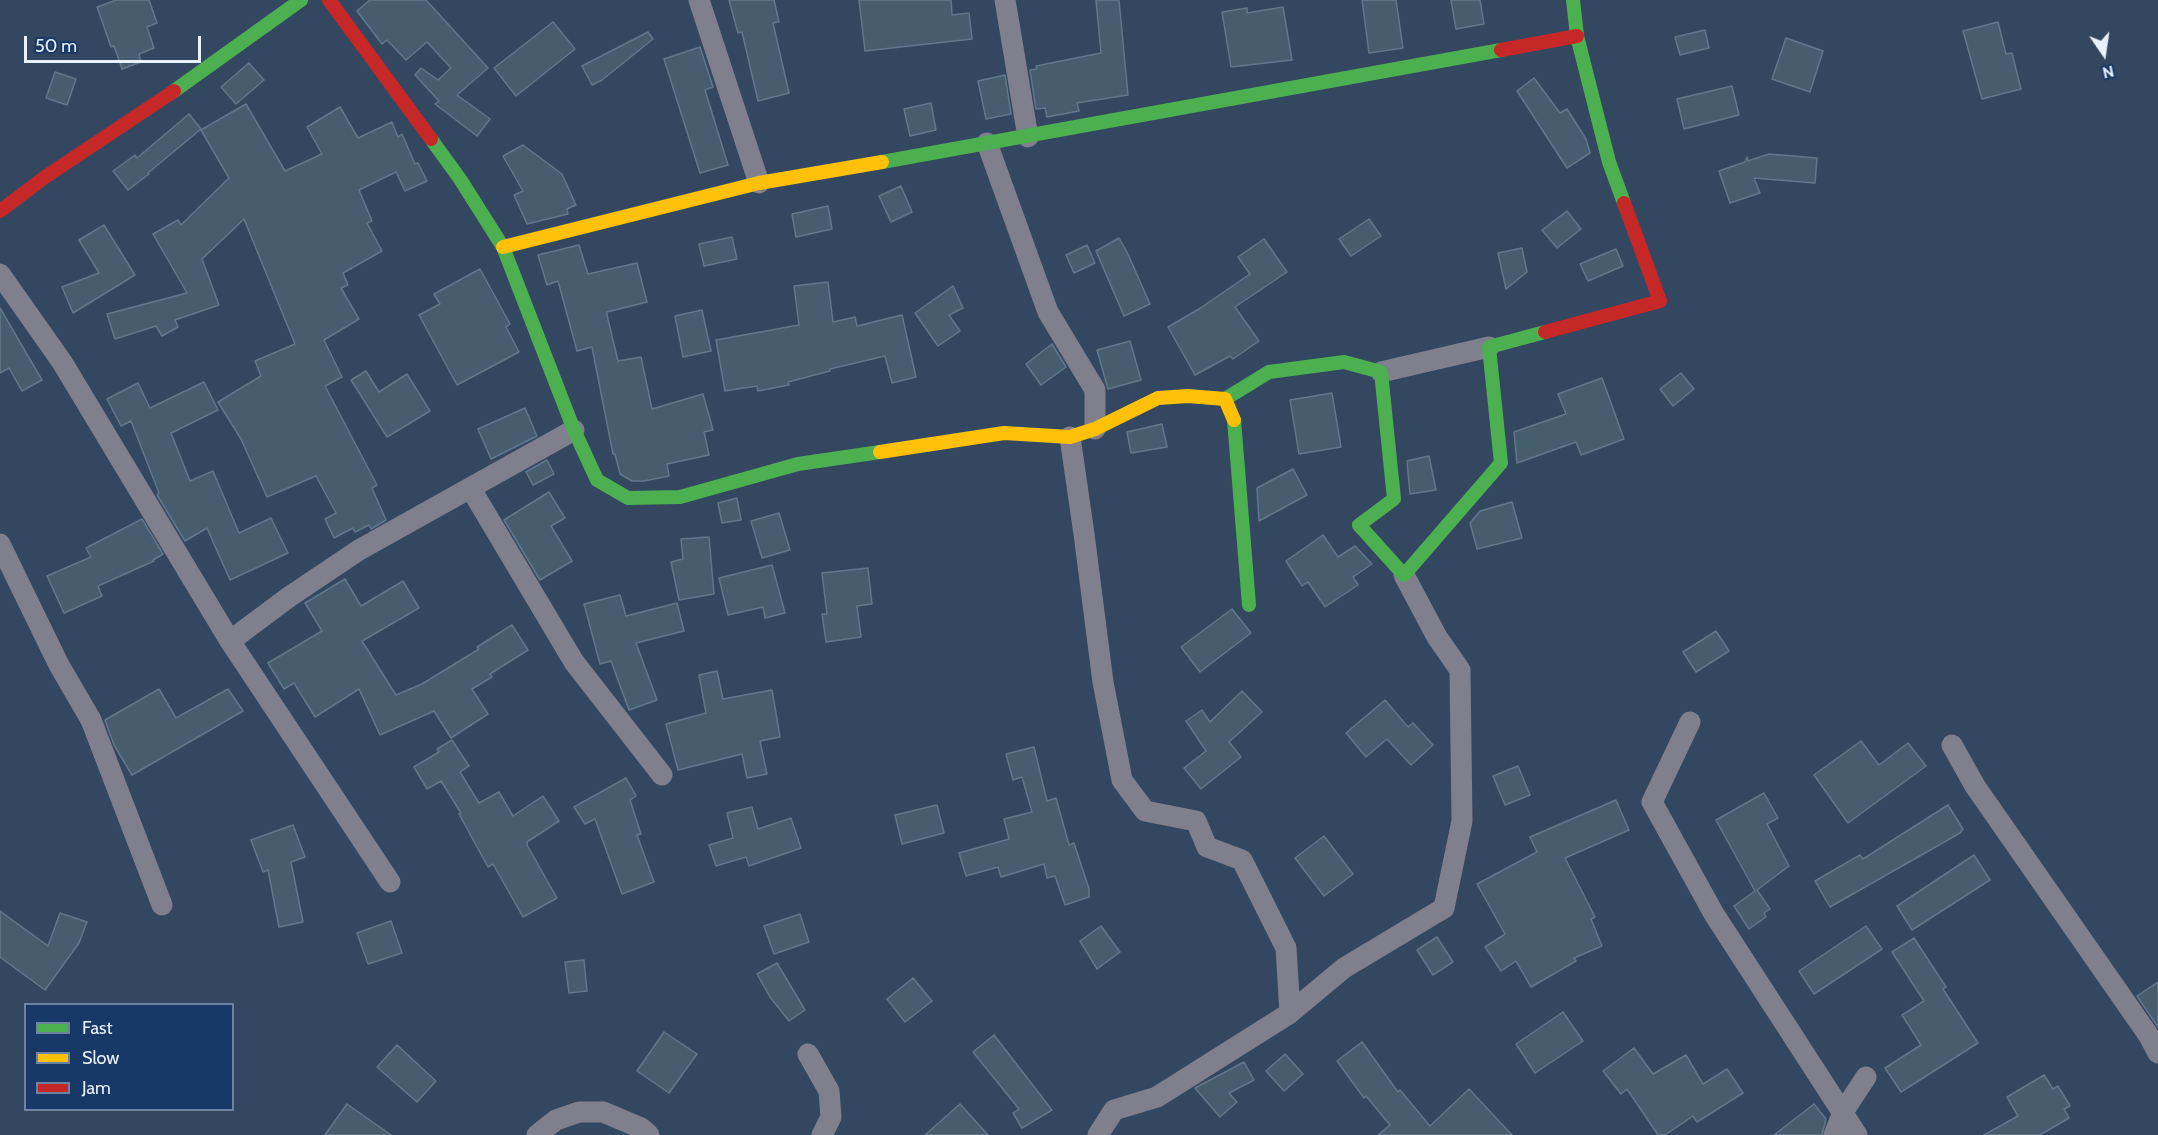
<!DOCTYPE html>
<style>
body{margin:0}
#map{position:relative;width:2158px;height:1135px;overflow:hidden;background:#344761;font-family:Cabin,sans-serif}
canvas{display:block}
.legend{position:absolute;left:24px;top:1003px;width:210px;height:108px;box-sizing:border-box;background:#183967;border:2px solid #6c83a3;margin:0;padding:8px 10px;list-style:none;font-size:18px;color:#e9f1fd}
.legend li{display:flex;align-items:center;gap:12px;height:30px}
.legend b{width:30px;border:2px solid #6c83a3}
.north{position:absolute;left:2074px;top:24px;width:60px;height:60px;-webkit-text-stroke:4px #183967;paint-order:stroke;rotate:167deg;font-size:16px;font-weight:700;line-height:24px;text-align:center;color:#e9f1fd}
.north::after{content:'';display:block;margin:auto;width:21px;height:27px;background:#e9f1fd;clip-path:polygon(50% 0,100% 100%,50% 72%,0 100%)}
.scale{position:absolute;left:24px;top:36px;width:177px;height:27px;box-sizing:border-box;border:3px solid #e9f1fd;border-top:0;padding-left:8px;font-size:18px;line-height:21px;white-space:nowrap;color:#e9f1fd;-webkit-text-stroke:4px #183967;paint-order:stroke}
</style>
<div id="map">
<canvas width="2158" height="1135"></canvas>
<ul class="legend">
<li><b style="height:8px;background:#4caf50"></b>Fast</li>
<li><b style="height:8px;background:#ffc107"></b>Slow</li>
<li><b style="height:8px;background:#c62828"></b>Jam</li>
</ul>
<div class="north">N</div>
<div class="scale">50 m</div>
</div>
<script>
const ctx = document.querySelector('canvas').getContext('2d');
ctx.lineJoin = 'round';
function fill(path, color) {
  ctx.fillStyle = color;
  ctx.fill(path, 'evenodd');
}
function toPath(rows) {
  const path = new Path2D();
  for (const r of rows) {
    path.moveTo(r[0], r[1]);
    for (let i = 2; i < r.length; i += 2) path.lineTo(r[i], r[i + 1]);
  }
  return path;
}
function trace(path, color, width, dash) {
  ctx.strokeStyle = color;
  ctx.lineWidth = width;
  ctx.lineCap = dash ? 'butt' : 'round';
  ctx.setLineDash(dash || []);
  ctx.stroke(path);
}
const building = toPath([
 [116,0,149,0,157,23,147,27,154,48,139,54,141,62,122,69,114,46,111,47,97,7,116,0],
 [370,0,426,0,488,68,457,95,490,119,477,136,435,104,439,101,415,75,421,68,438,80,451,68,427,42,406,60,387,40,382,44,357,11,370,0],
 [729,0,774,0,779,22,773,23,789,93,758,101,742,32,738,33,729,0],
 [859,0,951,0,952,15,969,13,972,39,865,51,859,0],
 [1096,0,1119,0,1128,95,1077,103,1079,111,1047,117,1045,108,1036,109,1030,70,1037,69,1036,66,1101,53,1096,0],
 [1362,0,1396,0,1403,48,1369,53,1362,0],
 [1451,0,1480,0,1484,24,1456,29,1451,0],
 [1283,7,1292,60,1231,67,1222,12,1247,8,1247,13,1283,7],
 [553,22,575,49,516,96,494,68,553,22],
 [1998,22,2006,54,2012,53,2021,89,1982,99,1963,31,1998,22],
 [1705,30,1709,48,1680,55,1675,37,1705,30],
 [648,32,653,39,602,80,592,85,582,66,648,32],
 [1786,38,1823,51,1810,92,1772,79,1786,38],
 [700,47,713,87,705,90,728,165,700,173,664,59,700,47],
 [249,63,264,80,236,104,221,87,249,63],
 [55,72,76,79,67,105,46,98,55,72],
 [1005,75,1011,114,986,119,978,81,1005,75],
 [1534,78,1560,113,1567,109,1586,139,1590,153,1567,168,1517,91,1534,78],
 [1732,86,1739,115,1684,129,1677,99,1732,86],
 [931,103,936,130,910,136,904,109,931,103],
 [246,104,285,171,322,154,307,127,340,107,358,138,392,122,398,137,402,134,415,164,418,163,427,181,405,191,396,172,359,190,372,221,367,223,382,251,343,273,348,285,341,288,359,319,324,340,342,377,325,386,377,485,372,488,386,520,371,529,369,525,355,532,353,528,334,538,325,519,336,513,316,476,267,497,241,439,218,402,261,376,255,361,295,344,244,219,202,259,219,305,175,320,178,327,162,336,156,326,115,339,107,314,187,293,153,234,178,220,181,225,229,178,201,130,246,104],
 [189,114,201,129,148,173,149,174,128,190,113,171,135,155,137,158,189,114],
 [523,145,562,174,576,205,567,209,568,214,527,224,514,195,523,191,503,156,523,145],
 [1769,154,1817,158,1815,183,1754,178,1760,193,1730,203,1719,171,1745,162,1747,157,1748,161,1769,154],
 [901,186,912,212,891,222,879,196,901,186],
 [828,206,832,229,796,237,792,214,828,206],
 [1567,211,1581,229,1557,248,1542,230,1567,211],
 [1369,219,1381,236,1351,256,1339,239,1369,219],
 [104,225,135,275,73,313,62,287,99,273,79,240,104,225],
 [732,237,737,259,704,266,699,244,732,237],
 [1119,238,1127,252,1150,304,1124,316,1096,251,1119,238],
 [1264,239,1287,272,1235,307,1259,341,1233,359,1230,356,1195,375,1168,327,1199,309,1250,274,1238,257,1264,239],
 [579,245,588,274,637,263,647,302,607,312,607,315,618,361,641,357,652,409,703,394,713,430,704,432,709,455,667,464,669,476,644,481,632,481,620,474,615,454,613,454,592,347,577,351,558,281,547,285,538,255,579,245],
 [1087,245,1095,263,1074,273,1066,255,1087,245],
 [1522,248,1527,272,1506,289,1498,253,1522,248],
 [1616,249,1623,266,1588,281,1580,264,1616,249],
 [480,269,510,324,506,327,519,352,457,385,419,315,440,304,434,294,480,269],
 [828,282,833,322,855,317,857,326,902,315,916,377,892,383,885,356,830,369,830,371,788,382,789,385,758,391,757,386,725,391,716,340,799,325,794,286,828,282],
 [953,286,963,308,949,315,960,331,938,346,915,313,953,286],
 [0,308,42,380,22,391,9,368,0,373,0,308],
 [702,310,711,351,683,357,675,316,702,310],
 [1130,341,1141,380,1108,389,1097,350,1130,341],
 [1052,344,1066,367,1041,385,1026,364,1052,344],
 [366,371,379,392,407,374,430,411,387,437,351,380,366,371],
 [1681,373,1694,389,1673,406,1660,389,1681,373],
 [1602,378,1624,439,1581,455,1576,442,1517,463,1514,432,1566,414,1558,394,1602,378],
 [204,382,218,410,171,433,190,481,213,471,239,533,271,518,288,553,230,580,207,528,185,541,157,495,159,493,131,421,121,426,107,399,138,383,150,408,204,382],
 [1332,393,1341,447,1299,454,1290,400,1332,393],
 [525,408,537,436,491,459,478,429,525,408],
 [1162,424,1167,447,1131,453,1127,432,1162,424],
 [1429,456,1436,490,1410,494,1407,461,1429,456],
 [547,460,554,474,533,485,526,472,547,460],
 [1293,469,1307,495,1259,521,1257,488,1293,469],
 [549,492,565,518,551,526,572,561,540,580,504,520,549,492],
 [737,498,741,520,722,523,718,503,737,498],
 [1512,502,1522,538,1477,549,1470,523,1480,511,1512,502],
 [779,513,790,550,762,558,751,521,779,513],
 [142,519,163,554,153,560,154,561,98,586,102,596,64,613,47,576,91,557,86,548,142,519],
 [1323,535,1338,557,1355,546,1372,564,1353,577,1358,585,1325,607,1308,582,1302,586,1286,561,1323,535],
 [709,537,714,594,679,600,671,562,683,559,681,539,709,537],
 [772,565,785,613,765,618,763,607,728,615,719,578,772,565],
 [868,568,872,604,857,606,861,637,826,642,822,614,827,614,822,573,868,568],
 [345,579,361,606,403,581,419,608,362,641,396,695,422,684,479,649,477,647,512,625,528,650,490,674,492,677,472,689,488,714,451,738,434,711,380,735,359,689,315,717,294,683,284,689,268,663,322,631,305,603,345,579],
 [620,595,626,616,677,603,684,631,636,643,657,700,629,710,611,661,600,664,584,604,620,595],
 [1232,609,1251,633,1200,672,1181,647,1232,609],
 [1716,631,1729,651,1696,672,1683,652,1716,631],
 [717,671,723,699,772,690,780,737,760,741,767,774,747,778,742,754,678,770,666,724,706,713,699,675,717,671],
 [159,689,176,718,228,689,243,711,132,775,114,745,105,720,159,689],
 [1242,691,1262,712,1229,742,1241,757,1201,789,1184,768,1206,751,1186,721,1202,710,1210,722,1242,691],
 [1385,700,1408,727,1413,723,1433,745,1411,765,1387,739,1366,757,1346,733,1385,700],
 [452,740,469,766,460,772,479,803,499,792,513,816,543,796,559,821,527,842,527,845,557,898,523,917,493,864,488,867,459,814,461,813,441,781,427,789,414,767,439,752,437,749,452,740],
 [1861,741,1879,765,1908,743,1926,766,1848,823,1814,775,1861,741],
 [1034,747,1047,801,1056,798,1069,845,1074,843,1089,889,1089,897,1065,905,1055,876,1047,878,1044,864,1001,877,998,867,966,876,959,853,1009,839,1004,819,1032,812,1022,777,1013,780,1006,754,1034,747],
 [1518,766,1530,795,1505,805,1493,776,1518,766],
 [626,778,636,796,630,800,641,834,637,835,654,882,622,894,595,819,585,824,574,807,626,778],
 [1764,793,1778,818,1767,824,1789,866,1757,890,1770,909,1764,913,1766,917,1749,929,1734,906,1755,891,1716,820,1764,793],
 [1616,800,1629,830,1565,858,1595,917,1591,919,1602,946,1574,958,1576,961,1531,987,1516,961,1501,971,1485,947,1505,934,1477,884,1537,852,1530,837,1616,800],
 [937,805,944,833,902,844,895,815,937,805],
 [1948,805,1963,829,1960,833,1830,907,1815,881,1860,855,1863,859,1948,805],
 [752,807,758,829,791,818,801,848,749,866,746,857,716,866,709,845,733,838,727,813,752,807],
 [293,825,305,857,291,862,303,922,279,927,268,870,263,872,251,840,293,825],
 [1324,836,1353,874,1324,896,1295,858,1324,836],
 [1974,855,1990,880,1912,930,1897,906,1974,855],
 [0,911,48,946,60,913,87,922,79,943,45,990,0,957,0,911],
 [800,914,809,942,774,954,764,926,800,914],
 [391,921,402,953,368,964,357,933,391,921],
 [1101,926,1120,952,1097,969,1080,941,1101,926],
 [1866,926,1882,949,1814,994,1799,971,1866,926],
 [1437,937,1453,962,1433,975,1417,950,1437,937],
 [1914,938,1946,987,1943,989,1978,1043,1901,1092,1885,1068,1921,1045,1902,1015,1924,1001,1892,952,1914,938],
 [584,960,587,991,569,993,565,962,584,960],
 [777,963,805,1010,789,1021,770,997,757,974,777,963],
 [913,978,932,1001,905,1022,887,999,913,978],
 [2158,982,2158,1027,2137,996,2158,982],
 [1563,1012,1583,1041,1535,1073,1516,1044,1563,1012],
 [664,1032,697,1054,669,1093,637,1071,664,1032],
 [994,1035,1052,1110,1022,1128,1013,1113,1019,1109,973,1052,994,1035],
 [1362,1042,1398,1092,1400,1090,1430,1126,1469,1089,1512,1135,1378,1135,1390,1125,1366,1096,1364,1098,1337,1061,1362,1042],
 [397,1045,436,1081,417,1102,377,1067,397,1045],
 [1634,1048,1653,1074,1686,1055,1703,1084,1727,1069,1743,1093,1697,1122,1693,1116,1665,1135,1658,1135,1627,1089,1621,1094,1603,1071,1634,1048],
 [1285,1054,1303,1074,1284,1091,1266,1071,1285,1054],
 [1244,1062,1254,1080,1229,1093,1237,1102,1220,1117,1195,1088,1244,1062],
 [2044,1075,2053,1089,2058,1086,2070,1106,2064,1109,2069,1118,2040,1135,1984,1135,2018,1116,2007,1097,2044,1075],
 [347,1104,391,1135,325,1135,347,1104],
 [960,1104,988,1135,925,1135,960,1104],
 [1814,1104,1826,1119,1822,1135,1774,1135,1814,1104]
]);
const street = toPath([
 [699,0,759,183],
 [1005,0,1028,137],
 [987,143,1048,312,1095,390,1095,429],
 [0,274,62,362,230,641,390,882],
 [1381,372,1489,347],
 [1070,437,1084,534,1103,682,1122,780,1145,811,1196,821,1207,847,1242,860,1286,948,1290,1013],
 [471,489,574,662,662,775],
 [0,544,59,665,91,720,162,905],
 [230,641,289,597,359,550,574,430],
 [1690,722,1652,802,1714,914,1857,1135],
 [1952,745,1975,786,2149,1036,2158,1053],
 [808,1054,829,1091,831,1117,822,1135],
 [537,1135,556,1120,579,1112,603,1112,641,1128,649,1135],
 [1098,1135,1114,1110,1157,1097,1290,1013,1344,968,1444,908,1462,821,1460,670,1437,637,1404,575],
 [1834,1135,1843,1112,1866,1077]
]);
const fast = toPath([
 [1573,0,1577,36,1609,162,1624,203],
 [174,91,301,0],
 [431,139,460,179,503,247,574,430,597,480,628,498,680,497,798,464,880,452],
 [882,162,1501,50],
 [1225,399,1269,372,1344,362,1381,372,1394,499,1359,525,1404,575,1501,463,1489,347,1545,332],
 [1234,420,1249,605]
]);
const slow = toPath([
 [503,247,759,183,882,162],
 [880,452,1004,433,1070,437,1095,429,1158,398,1188,396,1225,399,1234,420]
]);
const jam = toPath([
 [329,0,431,139],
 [1501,50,1577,36],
 [0,211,45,177,174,91],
 [1545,332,1660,301,1624,203]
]);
fill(building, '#465c6f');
trace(building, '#62778b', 1.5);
trace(street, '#7f7f8d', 21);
trace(fast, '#4caf50', 14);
trace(slow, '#ffc107', 14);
trace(jam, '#c62828', 14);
</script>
